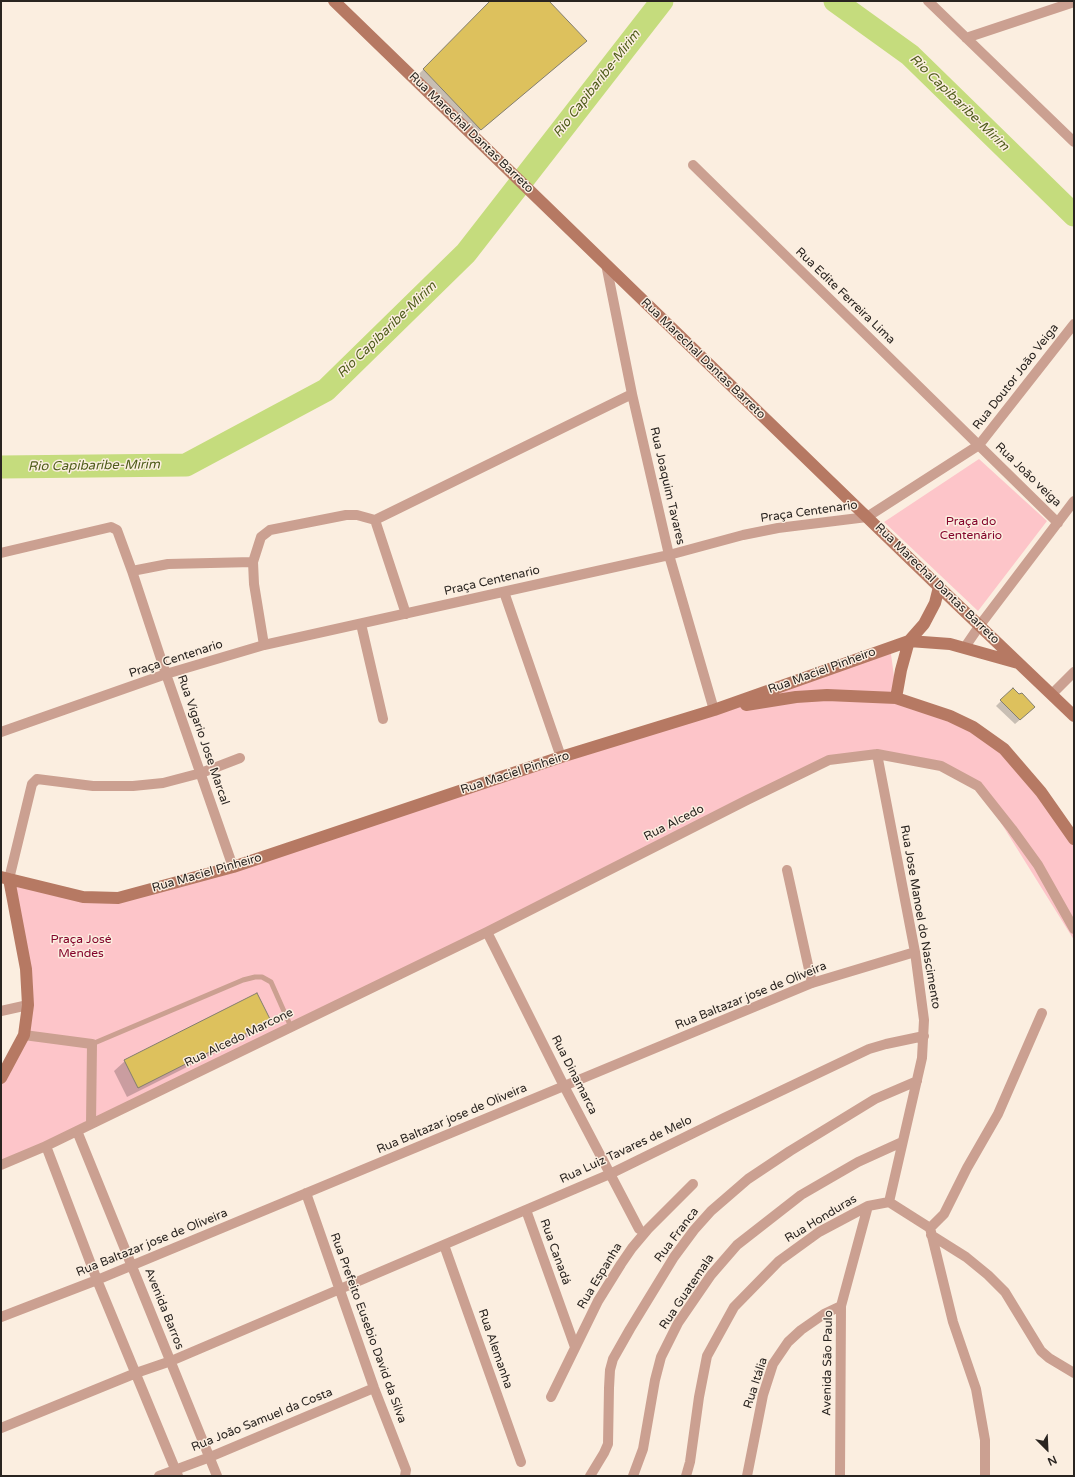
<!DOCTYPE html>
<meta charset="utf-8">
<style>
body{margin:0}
#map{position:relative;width:1075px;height:1477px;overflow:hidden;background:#fbeee0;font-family:"Varela Round",sans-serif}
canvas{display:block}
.frame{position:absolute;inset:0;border:2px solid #292420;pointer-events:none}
.north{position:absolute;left:1027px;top:1429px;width:40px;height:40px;-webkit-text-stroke:3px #fbeee0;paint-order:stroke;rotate:156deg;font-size:11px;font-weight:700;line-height:16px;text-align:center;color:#292420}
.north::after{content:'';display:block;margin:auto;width:14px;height:18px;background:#292420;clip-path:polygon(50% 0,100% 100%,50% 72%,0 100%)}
</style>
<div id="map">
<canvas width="1075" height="1477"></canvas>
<div class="frame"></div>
<div class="north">N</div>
</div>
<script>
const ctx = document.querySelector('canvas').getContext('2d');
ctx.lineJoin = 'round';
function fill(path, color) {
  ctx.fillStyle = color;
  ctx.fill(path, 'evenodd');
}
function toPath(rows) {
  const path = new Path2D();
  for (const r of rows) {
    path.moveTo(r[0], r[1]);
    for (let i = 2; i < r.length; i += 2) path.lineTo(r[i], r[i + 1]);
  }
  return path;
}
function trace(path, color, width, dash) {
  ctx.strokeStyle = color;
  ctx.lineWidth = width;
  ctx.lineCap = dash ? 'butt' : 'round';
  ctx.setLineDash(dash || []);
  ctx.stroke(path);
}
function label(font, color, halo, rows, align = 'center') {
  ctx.font = font + ' "Varela Round",sans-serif';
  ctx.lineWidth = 3;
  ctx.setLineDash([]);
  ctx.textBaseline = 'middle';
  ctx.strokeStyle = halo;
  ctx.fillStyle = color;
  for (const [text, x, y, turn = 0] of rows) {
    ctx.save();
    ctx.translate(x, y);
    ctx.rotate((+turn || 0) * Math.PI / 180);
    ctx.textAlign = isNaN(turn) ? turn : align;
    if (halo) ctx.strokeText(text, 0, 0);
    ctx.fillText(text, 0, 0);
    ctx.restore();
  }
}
const green = toPath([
 [979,459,1047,521,978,611,884,522],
 [890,647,897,698,950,716,1004,749,1074,839,1074,940,978,786,941,766,877,754,829,760,1,1165,1,1078,30,1006,9,879,118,898,233,867]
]);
const shadow = toPath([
 [491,1,548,1,585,41,575,51,470,139,413,80],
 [1013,689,1019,696,1029,712,1015,724,996,706],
 [270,1021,259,1031,127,1097,114,1071,125,1061]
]);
const river = toPath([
 [835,1,910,55,1074,215],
 [1,467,186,465,326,390,466,253,662,1]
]);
const building = toPath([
 [490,1,549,1,587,41,481,130,423,69,490,1],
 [1013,688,1019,694,1022,693,1035,707,1020,720,1000,700,1013,688],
 [257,993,271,1021,138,1088,124,1060,257,993]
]);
const lane = toPath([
 [92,1044,243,980,255,977,262,977,271,982,291,1027]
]);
const street = toPath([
 [928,1,1074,142],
 [966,38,1074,2],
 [693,165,1058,523],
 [606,264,632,394,669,555,714,710],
 [375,520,632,394],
 [375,520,406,614],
 [1,553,111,527,117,530,132,571,166,674,233,867],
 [132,571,168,564,253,562],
 [504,592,561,757],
 [361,624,383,719],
 [264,645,254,584,253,562,261,537,270,530,346,515,357,515,375,520],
 [965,647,980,625,1074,501],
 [1052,694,1074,672],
 [1,732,166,674,264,645,669,555,743,535,778,528,867,517,979,445,1074,324],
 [877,754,915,952,924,1020,922,1058,889,1202],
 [787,870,812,983],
 [9,879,32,784,37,779,93,786,133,786,163,783,201,773,240,758],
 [487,932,564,1086,639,1229],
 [1,1011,28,1005],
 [24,1035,92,1044,91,1124],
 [77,1131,217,1476],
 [46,1146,97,1280,178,1476],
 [1,1165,46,1146,487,932,747,800,829,760,877,754,941,766,978,786,1012,829,1038,865,1074,929],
 [306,1193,374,1388,406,1470,405,1476],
 [526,1210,575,1347],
 [930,1228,944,1214,967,1168,998,1114,1042,1013],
 [931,1235,966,1257,988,1275,1005,1292,1041,1351,1049,1358,1074,1373],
 [444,1245,521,1462],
 [1,1317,97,1280,812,983,915,952],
 [551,1397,598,1301,621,1264,632,1248,648,1229,693,1184],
 [1,1428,136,1373,171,1361,610,1174,724,1118,869,1049,886,1044,924,1036],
 [159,1476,210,1457,374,1388],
 [590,1476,604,1453,608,1444,609,1388,610,1370,613,1359,630,1329,674,1257,694,1230,711,1211,748,1179,790,1151,875,1099,917,1081],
 [633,1476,643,1449,655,1380,661,1357,678,1323,711,1275,737,1245,801,1195,858,1162,902,1142],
 [686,1476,690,1462,699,1397,707,1356,734,1307,779,1261,819,1232,868,1206,889,1202,930,1228,953,1322,976,1389,985,1440,985,1476],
 [747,1476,763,1395,773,1364,788,1342,801,1330,824,1314,841,1306],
 [840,1476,841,1306,868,1206]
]);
const secondary = toPath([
 [334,1,939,587,1074,716],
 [896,698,901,670,909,641,924,624,935,603,939,587],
 [746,705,796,697,827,695,896,698,950,716,973,727,1004,749,1041,792,1074,839],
 [1,877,83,897,118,898,233,867,561,757,714,710,909,641,950,644,1018,663],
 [1,1078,24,1035,28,1005,26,969,9,879]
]);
const streetNames = [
 ["Rua Marechal Dantas Barreto",471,133,44],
 ["Rua Edite Ferreira Lima",845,296,44],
 ["Rua Marechal Dantas Barreto",703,359,44],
 ["Rua Doutor João Veiga",1016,377,-52],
 ["Rua João veiga",1028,475,44],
 ["Rua Joaquim Tavares",667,486,77],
 ["Praça Centenario",809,512,-8],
 ["Praça Centenario",492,581,-13],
 ["Rua Marechal Dantas Barreto",937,584,44],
 ["Praça Centenario",176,659,-18],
 ["Rua Maciel Pinheiro",822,671,-20],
 ["Rua Vigario Jose Marcal",203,740,71],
 ["Rua Maciel Pinheiro",515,773,-18],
 ["Rua Alcedo",674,823,-27],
 ["Rua Maciel Pinheiro",207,873,-16],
 ["Rua Jose Manoel do Nascimento",920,917,80],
 ["Rua Baltazar jose de Oliveira",751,996,-22],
 ["Rua Alcedo Marcone",239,1038,-26],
 ["Rua Dinamarca",574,1075,63],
 ["Rua Baltazar jose de Oliveira",452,1119,-23],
 ["Rua Luiz Tavares de Melo",626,1150,-25],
 ["Rua Honduras",821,1219,-31],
 ["Rua Franca",677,1235,-53],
 ["Rua Baltazar jose de Oliveira",152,1243,-22],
 ["Rua Canadá",555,1252,70],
 ["Rua Espanha",600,1276,-59],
 ["Rua Guatemala",687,1292,-56],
 ["Avenida Barros",164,1309,68],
 ["Rua Prefeito Eusebio David da Silva",368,1328,70],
 ["Rua Alemanha",495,1349,71],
 ["Avenida São Paulo",828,1363,-89],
 ["Rua Itália",756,1383,-72],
 ["Rua João Samuel da Costa",262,1420,-22]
];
const parkNames = [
 ["Praça do",971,522],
 ["Centenário",971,536],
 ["Praça José",81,940],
 ["Mendes",81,954]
];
const waterNames = [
 ["Rio Capibaribe-Mirim",597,84,-52],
 ["Rio Capibaribe-Mirim",959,103,44],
 ["Rio Capibaribe-Mirim",387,330,-44],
 ["Rio Capibaribe-Mirim",94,466,-1]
];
fill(green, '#fdc5c9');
fill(shadow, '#0003');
trace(river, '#c5dc7d', 23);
fill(building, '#ddc15d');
trace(building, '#837e6f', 1);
trace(lane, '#cba091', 5);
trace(street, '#cba091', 10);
trace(secondary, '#b67963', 12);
label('12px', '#292420', '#fbeee0', streetNames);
label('12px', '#83042b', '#fbeee0', parkNames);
label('italic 13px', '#4e5c19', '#fbeee0', waterNames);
</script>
